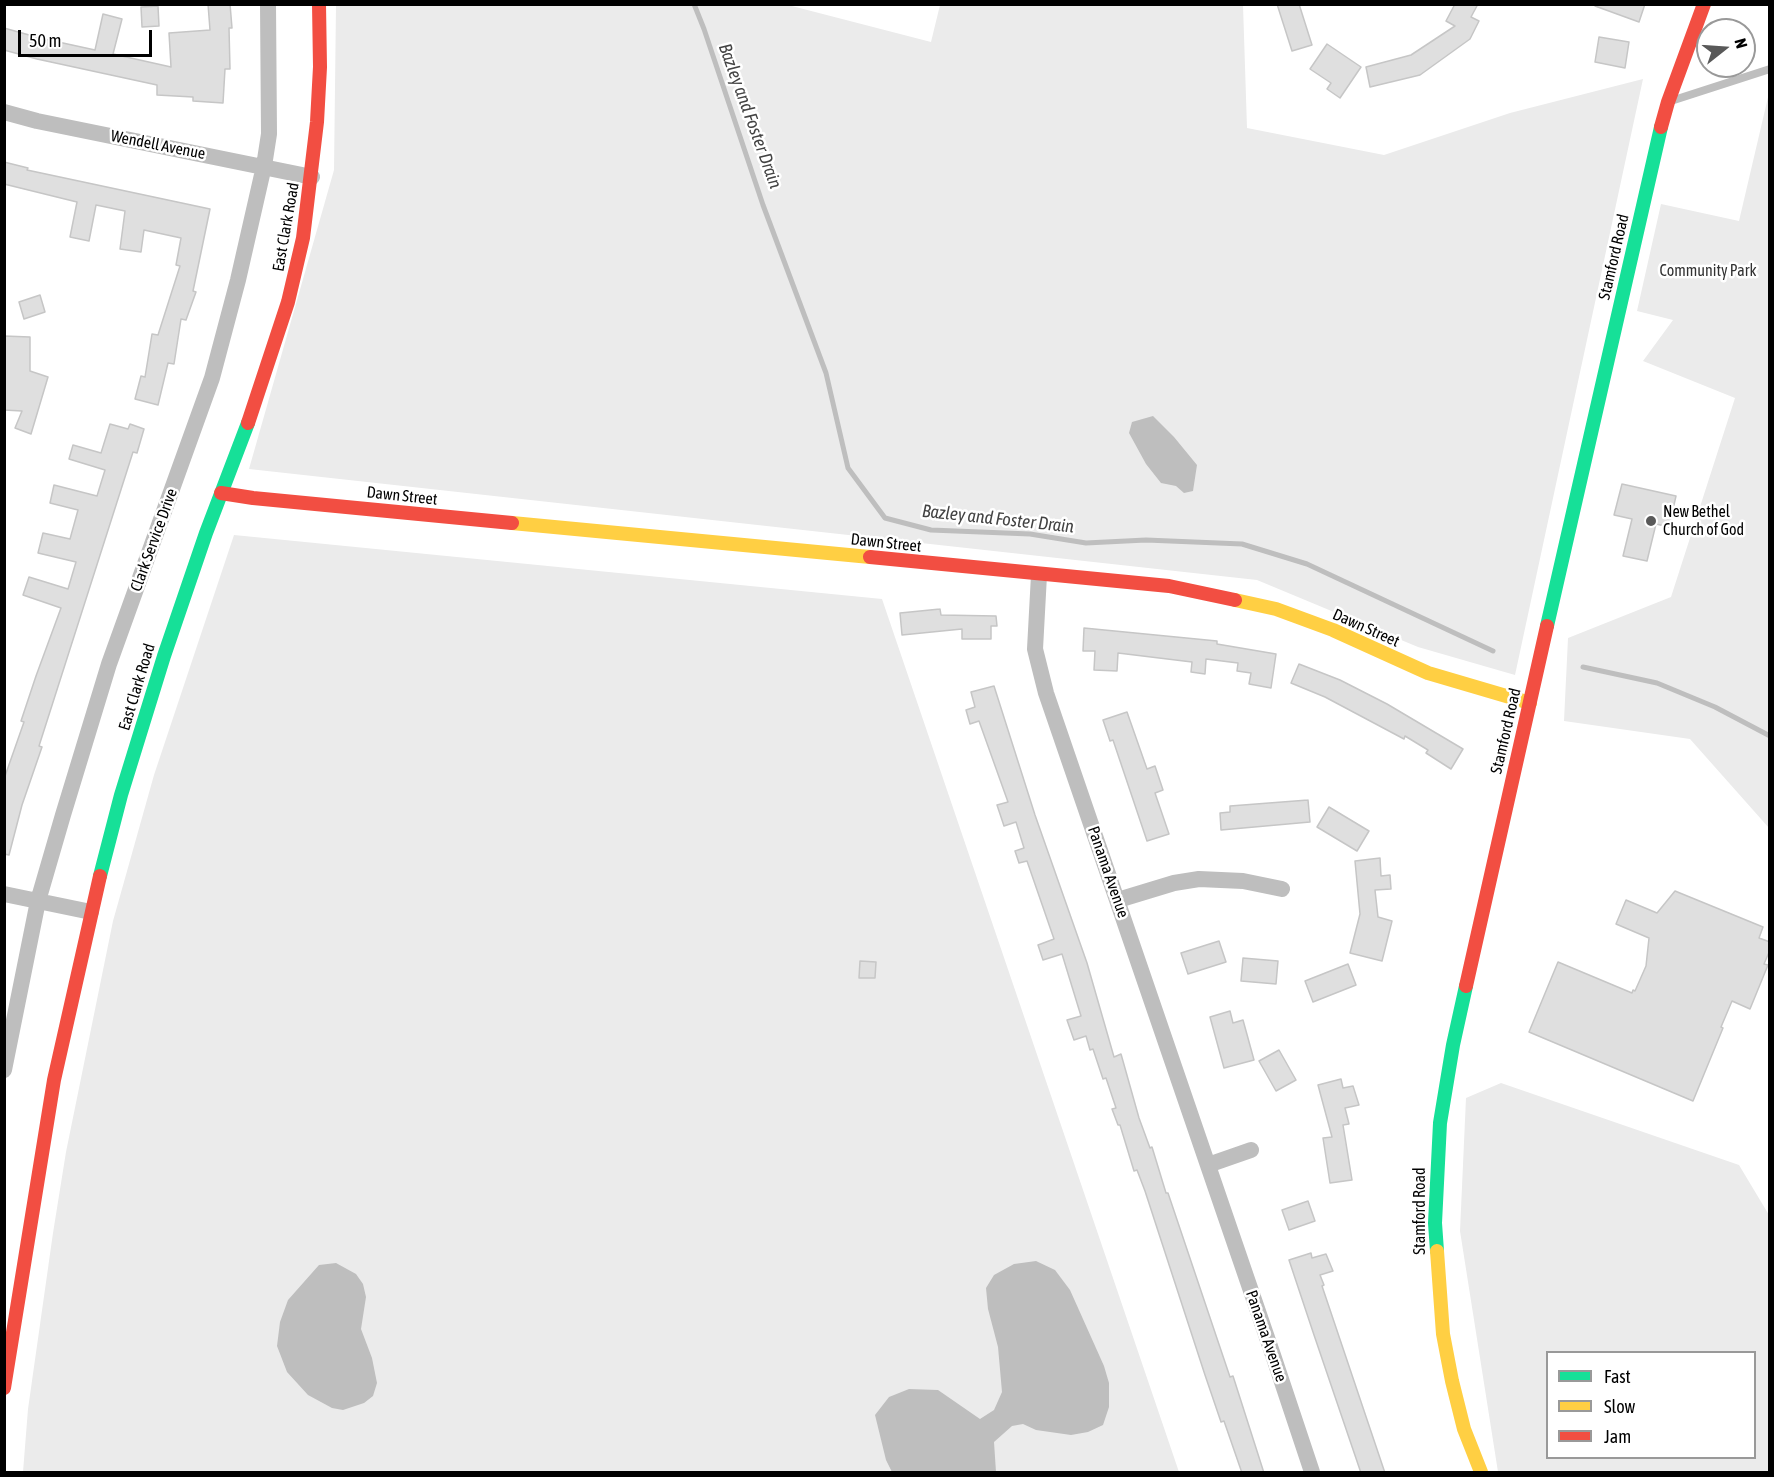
<!DOCTYPE html>
<style>
body{margin:0}
#map{position:relative;width:1774px;height:1477px;overflow:hidden;background:#fff;font-family:"Asap Condensed",sans-serif}
canvas{display:block}
.frame{position:absolute;inset:0;border:6px solid #000;pointer-events:none}
.legend{position:absolute;left:1546px;top:1351px;width:210px;height:108px;box-sizing:border-box;background:#fff;border:2px solid #999;margin:0;padding:8px 10px;list-style:none;font-size:18px;color:#000}
.legend li{display:flex;align-items:center;gap:12px;height:30px}
.legend b{width:30px;border:2px solid #999}
.north{position:absolute;left:1696px;top:18px;width:60px;height:60px;box-sizing:border-box;background:#fff;border:2px solid #999;border-radius:50%;rotate:73deg;font-size:16px;font-weight:700;line-height:24px;text-align:center;color:#000}
.north::after{content:'';display:block;margin:auto;width:21px;height:27px;background:#595959;clip-path:polygon(50% 0,100% 100%,50% 72%,0 100%)}
.scale{position:absolute;left:18px;top:30px;width:134px;height:27px;box-sizing:border-box;border:3px solid #000;border-top:0;padding-left:8px;font-size:18px;line-height:21px;white-space:nowrap;color:#000;-webkit-text-stroke:4px #fff;paint-order:stroke}
</style>
<div id="map">
<canvas width="1774" height="1477"></canvas>
<div class="frame"></div>
<ul class="legend">
<li><b style="height:8px;background:#16e098"></b>Fast</li>
<li><b style="height:8px;background:#ffcf43"></b>Slow</li>
<li><b style="height:8px;background:#f24e42"></b>Jam</li>
</ul>
<div class="north">N</div>
<div class="scale">50 m</div>
</div>
<script>
const ctx = document.querySelector('canvas').getContext('2d');
ctx.lineJoin = 'round';
function fill(path, color) {
  ctx.fillStyle = color;
  ctx.fill(path, 'evenodd');
}
function toPath(rows) {
  const path = new Path2D();
  for (const r of rows) {
    path.moveTo(r[0], r[1]);
    for (let i = 2; i < r.length; i += 2) path.lineTo(r[i], r[i + 1]);
  }
  return path;
}
function trace(path, color, width, dash) {
  ctx.strokeStyle = color;
  ctx.lineWidth = width;
  ctx.lineCap = dash ? 'butt' : 'round';
  ctx.setLineDash(dash || []);
  ctx.stroke(path);
}
function label(font, color, halo, rows, align = 'center') {
  ctx.font = font + ' "Asap Condensed",sans-serif';
  ctx.lineWidth = 5;
  ctx.setLineDash([]);
  ctx.textBaseline = 'middle';
  ctx.strokeStyle = halo;
  ctx.fillStyle = color;
  for (const [text, x, y, turn = 0] of rows) {
    ctx.save();
    ctx.translate(x, y);
    ctx.rotate((+turn || 0) * Math.PI / 180);
    ctx.textAlign = isNaN(turn) ? turn : align;
    if (halo) ctx.strokeText(text, 0, 0);
    ctx.fillText(text, 0, 0);
    ctx.restore();
  }
}
const green = toPath([
 [336,5,788,5,931,42,940,5,1243,5,1247,128,1384,155,1510,113,1643,79,1515,675,1418,647,1257,580,249,469,334,170],
 [1769,93,1770,93,1769,828,1690,739,1564,721,1568,638,1671,597,1735,398,1643,361,1673,320,1637,311,1661,204,1739,221],
 [234,535,882,599,1179,1472,23,1472,28,1409,53,1233,66,1152,113,921,154,775],
 [1501,1083,1739,1165,1769,1215,1769,1472,1498,1472,1460,1231,1466,1098],
 [1548,1352,1754,1352,1754,1458,1548,1458]
]);
const water = toPath([
 [1153,416,1174,437,1197,465,1193,491,1184,493,1176,486,1161,483,1146,464,1129,433,1132,422],
 [1036,1261,1055,1270,1070,1290,1104,1366,1109,1383,1109,1407,1103,1425,1088,1432,1071,1435,1036,1430,1023,1424,1012,1426,994,1442,996,1472,892,1472,886,1460,875,1415,889,1397,909,1389,938,1390,980,1419,994,1410,1002,1392,998,1347,988,1309,986,1288,994,1275,1014,1264],
 [336,1263,356,1274,363,1284,366,1297,361,1329,372,1358,377,1383,373,1396,364,1403,343,1410,332,1408,308,1395,287,1372,277,1346,280,1322,288,1300,319,1265]
]);
const stream = toPath([
 [694,4,704,29,763,205,826,373,848,468,885,518,931,530,1030,534,1086,543,1146,540,1242,544,1307,564,1493,651],
 [1583,667,1657,683,1715,707,1770,736]
]);
const building = toPath([
 [208,4,230,4,232,28,229,28,230,69,225,69,223,103,193,101,193,97,157,95,157,85,37,59,4,50,4,28,40,38,95,50,103,14,122,19,113,54,171,67,169,33,210,30,208,4],
 [1277,4,1299,4,1312,45,1292,51,1277,4],
 [1455,4,1478,4,1471,17,1479,21,1470,39,1420,75,1370,87,1366,67,1411,55,1455,26,1446,21,1455,4],
 [1596,4,1645,4,1639,22,1595,6,1596,4],
 [158,6,159,26,142,27,141,7,158,6],
 [1599,37,1629,42,1625,68,1595,62,1599,37],
 [1327,44,1361,67,1340,98,1327,89,1331,83,1310,69,1327,44],
 [4,162,28,168,27,170,210,209,193,291,196,292,186,320,181,319,174,364,168,363,158,405,135,399,141,376,145,377,152,334,158,335,180,266,176,265,181,238,144,230,141,252,120,249,125,211,96,205,89,241,70,237,77,202,4,184,4,162],
 [40,295,45,312,24,319,19,302,40,295],
 [4,336,30,337,30,371,48,377,31,434,15,428,22,411,4,410,4,336],
 [110,424,128,429,130,424,144,429,137,453,133,452,39,746,42,747,22,805,9,855,4,854,4,779,24,722,21,721,36,676,61,608,23,595,29,577,68,589,76,562,38,553,43,533,70,539,78,510,50,503,54,485,97,496,105,470,69,459,73,445,101,453,110,424],
 [1622,484,1676,496,1669,527,1656,524,1647,561,1623,556,1632,519,1614,515,1622,484],
 [940,609,941,615,996,616,997,626,991,626,991,639,962,639,962,629,902,635,900,613,940,609],
 [1084,628,1217,641,1217,644,1276,654,1271,688,1249,684,1251,673,1237,671,1238,663,1206,659,1205,674,1191,672,1192,662,1118,653,1117,671,1094,670,1095,651,1083,651,1084,628],
 [1299,664,1340,680,1387,704,1463,749,1451,769,1426,753,1428,750,1405,736,1404,739,1325,697,1291,683,1299,664],
 [994,686,1035,815,1087,963,1114,1057,1121,1054,1139,1118,1150,1148,1152,1147,1166,1193,1168,1193,1230,1377,1233,1376,1264,1473,1242,1473,1224,1421,1221,1422,1205,1375,1145,1191,1137,1170,1134,1171,1120,1125,1118,1125,1112,1109,1116,1108,1106,1078,1103,1079,1093,1049,1090,1050,1086,1036,1074,1040,1067,1020,1081,1016,1062,954,1043,960,1038,945,1054,939,1027,861,1019,863,1015,851,1024,848,1016,822,1004,826,997,805,1008,802,979,721,970,724,966,710,975,707,971,692,994,686],
 [1127,712,1147,769,1155,766,1163,790,1155,793,1169,834,1147,841,1113,740,1110,741,1103,720,1127,712],
 [1308,800,1310,822,1221,830,1220,813,1230,812,1230,806,1308,800],
 [1329,807,1369,831,1357,851,1317,827,1329,807],
 [1380,858,1381,876,1390,875,1391,889,1375,890,1378,917,1392,921,1382,961,1350,953,1360,914,1355,861,1380,858],
 [1675,891,1763,927,1759,938,1770,942,1770,950,1764,964,1768,965,1750,1009,1732,1001,1721,1027,1723,1028,1693,1101,1529,1032,1558,962,1632,993,1633,990,1635,991,1646,966,1649,938,1616,924,1626,900,1657,913,1675,891],
 [1219,941,1226,962,1188,974,1181,953,1219,941],
 [1243,958,1278,961,1276,984,1241,981,1243,958],
 [860,961,876,962,875,978,859,978,860,961],
 [1348,964,1356,985,1313,1002,1305,981,1348,964],
 [1230,1011,1233,1023,1243,1020,1254,1060,1224,1068,1210,1017,1230,1011],
 [1279,1050,1296,1080,1276,1091,1259,1061,1279,1050],
 [1341,1079,1343,1088,1353,1086,1359,1105,1345,1108,1349,1124,1343,1125,1352,1180,1330,1183,1323,1138,1332,1137,1318,1085,1341,1079],
 [1308,1201,1315,1221,1289,1230,1282,1210,1308,1201],
 [1311,1253,1312,1258,1326,1254,1333,1271,1320,1275,1324,1285,1322,1286,1385,1473,1361,1473,1314,1335,1289,1260,1311,1253]
]);
const lane = toPath([
 [1674,100,1770,69]
]);
const street = toPath([
 [4,112,37,121,312,177],
 [1039,575,1035,649,1046,693,1273,1355,1312,1472],
 [4,894,91,912],
 [1118,900,1174,883,1199,879,1243,881,1282,889],
 [4,1070,38,901,63,815,109,664,212,378,238,280,264,166,269,134,268,4],
 [1208,1165,1251,1150]
]);
const fast = toPath([
 [1547,626,1661,127],
 [100,876,121,795,164,656,206,533,248,423],
 [1437,1251,1435,1223,1440,1123,1453,1045,1466,986]
]);
const slow = toPath([
 [512,523,870,557],
 [1235,600,1276,609,1333,630,1428,673,1530,703],
 [1437,1251,1443,1334,1452,1381,1464,1429,1481,1472]
]);
const jam = toPath([
 [1661,127,1668,102,1704,4],
 [248,423,288,302,303,238,317,122,320,67,319,4],
 [221,493,253,498,512,523],
 [870,557,1169,586,1235,600],
 [1466,986,1547,626],
 [4,1388,54,1080,100,876]
]);
const markers = [
 [1651,521,6,"#595959"]
];
const streetNames = [
 ["Wendell Avenue",158,145,11],
 ["East Clark Road",286,227,-80],
 ["Stamford Road",1614,257,-77],
 ["Dawn Street",402,496,6],
 ["Clark Service Drive",154,540,-70],
 ["Dawn Street",886,543,6],
 ["Dawn Street",1366,628,24],
 ["East Clark Road",137,687,-73],
 ["Stamford Road",1506,731,-77],
 ["Panama Avenue",1108,872,71],
 ["Stamford Road",1420,1211,-90],
 ["Panama Avenue",1266,1336,71]
];
const parkNames = [
 ["Community Park",1708,271]
];
const poiNames = [
 ["New Bethel",1663,512],
 ["Church of God",1663,530]
];
const waterNames = [
 ["Bazley and Foster Drain",750,116,70],
 ["Bazley and Foster Drain",998,519,6]
];
fill(green, '#ebebeb');
fill(water, '#bebebe');
trace(stream, '#bebebe', 5);
fill(building, '#dfdfdf');
trace(building, '#c6c6c6', 1.5);
trace(lane, '#bebebe', 8);
trace(street, '#bebebe', 16);
trace(fast, '#16e098', 14);
trace(slow, '#ffcf43', 14);
trace(jam, '#f24e42', 14);
for (const [x, y, r, color] of markers) {
  const dot = new Path2D();
  dot.arc(x, y, r, 0, 2 * Math.PI);
  ctx.fillStyle = color;
  ctx.fill(dot);
  trace(dot, '#fff', 2);
}
label('16px', '#000', '#fff', streetNames);
label('16px', '#323232', '#fff', parkNames);
label('16px', '#000', '#fff', poiNames, 'left');
label('italic 18px', '#434343', '#fff', waterNames);
</script>
